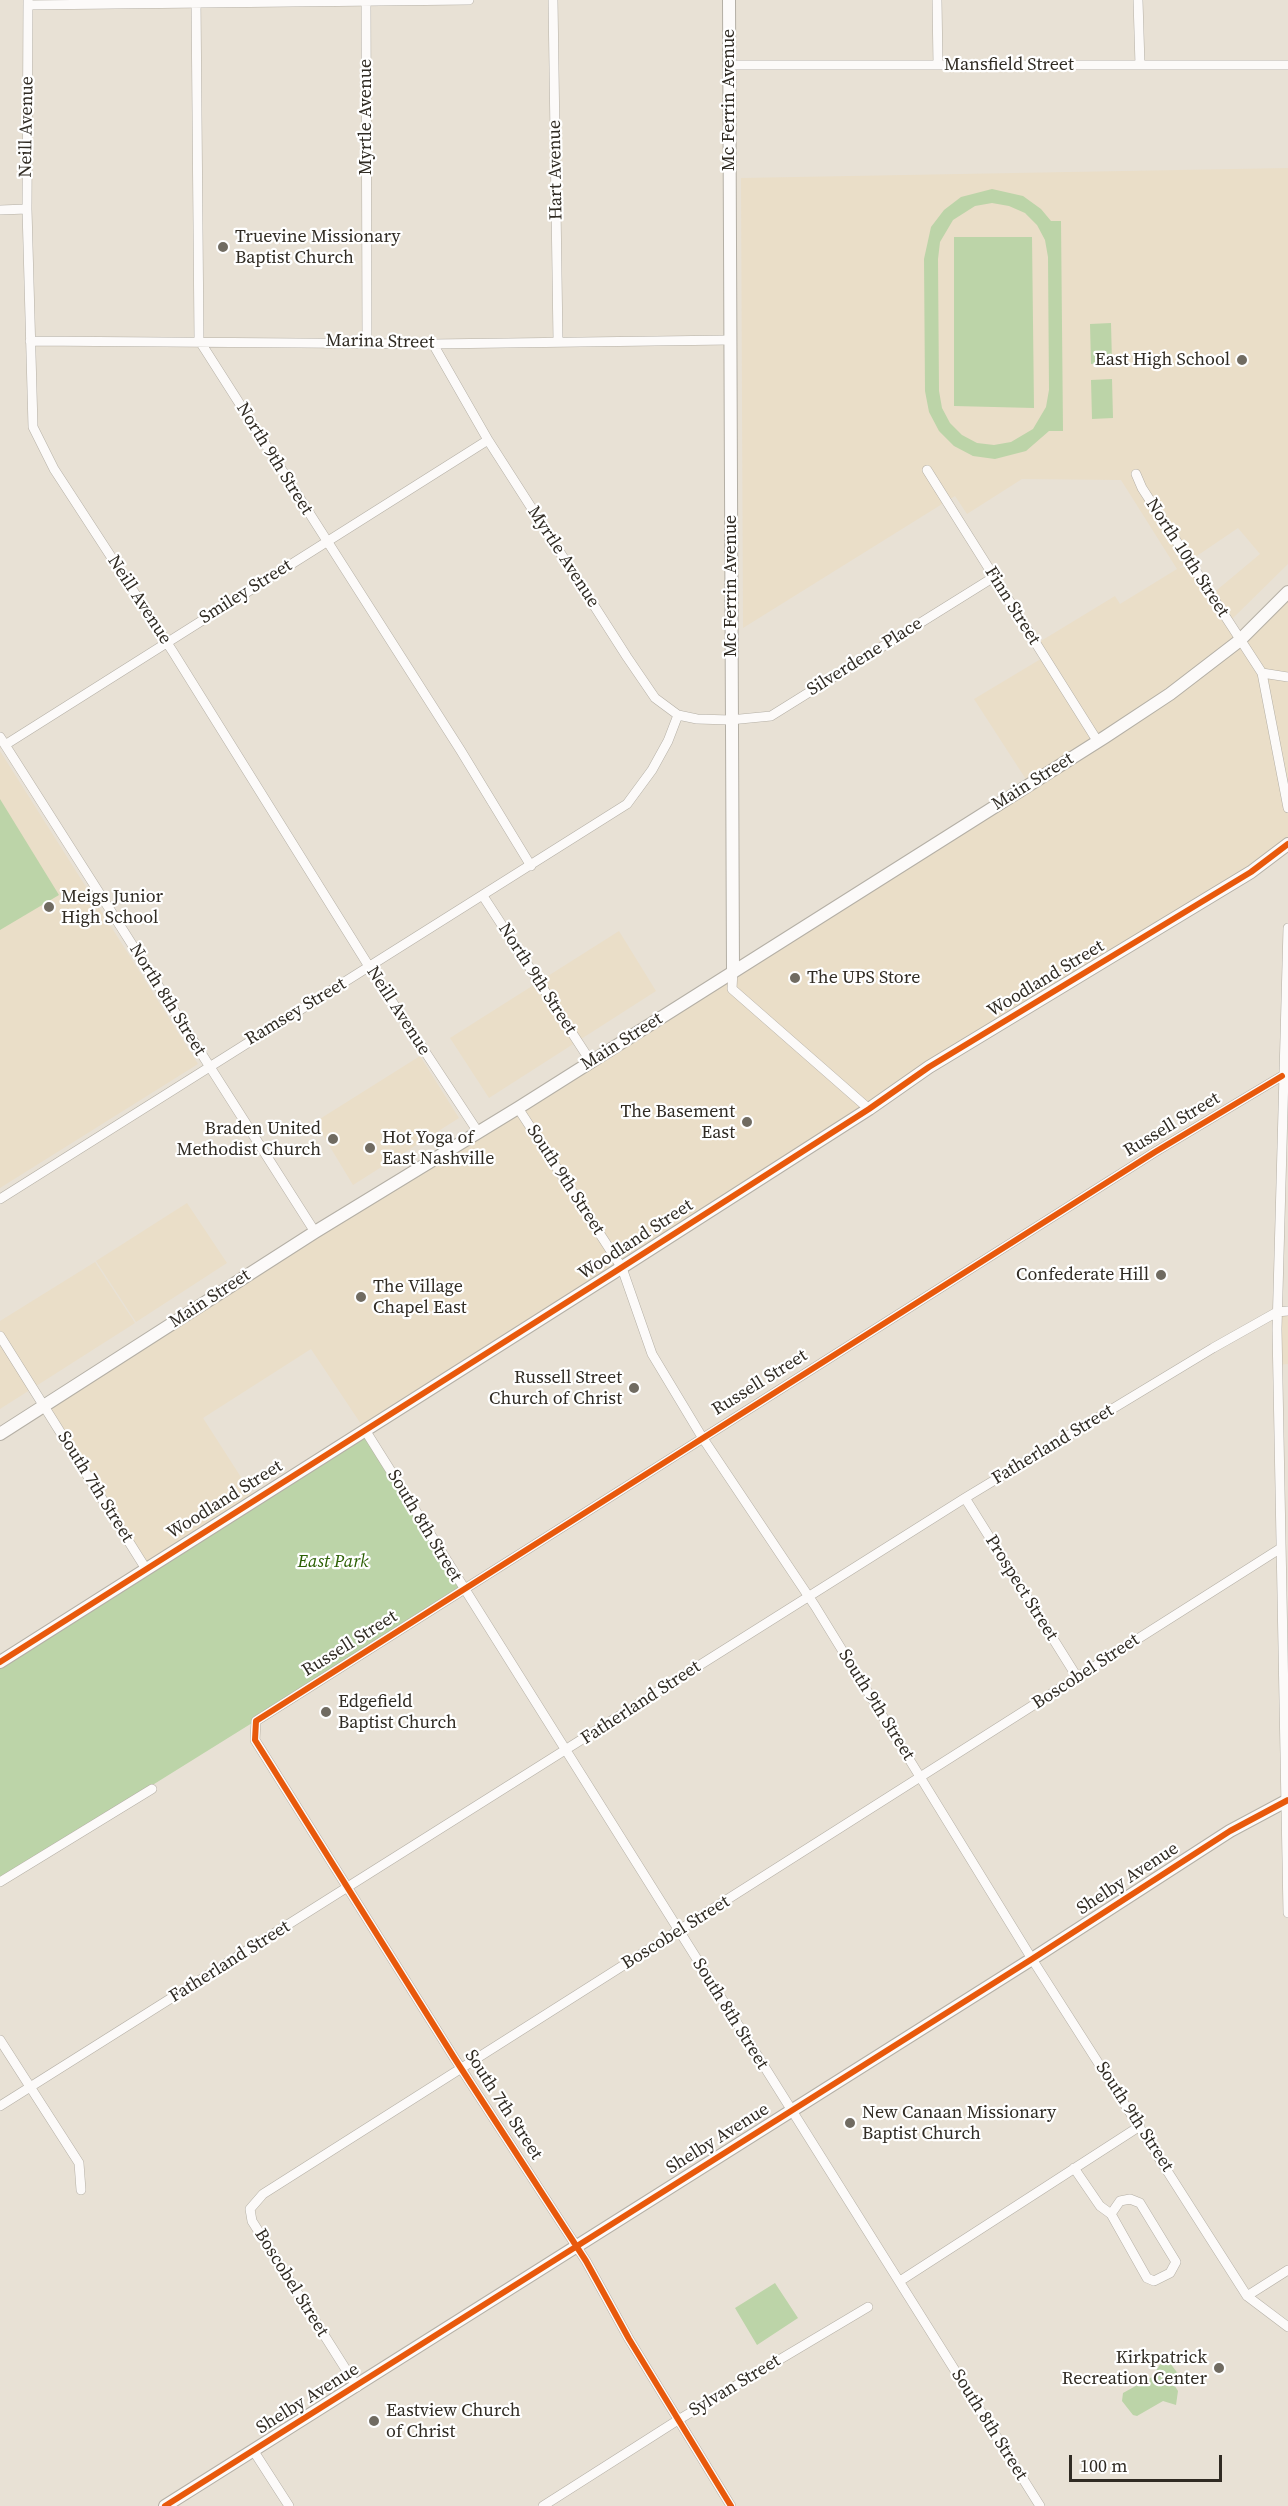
<!DOCTYPE html>
<style>
body{margin:0}
#map{position:relative;width:1288px;height:2506px;overflow:hidden;background:#e8e1d5;font-family:"Source Serif 4",serif}
canvas{display:block}
.scale{position:absolute;left:1069px;top:2455px;width:153px;height:27px;box-sizing:border-box;border:3px solid #302b23;border-top:0;padding-left:8px;font-size:18px;line-height:21px;white-space:nowrap;color:#302b23;-webkit-text-stroke:4px #fff;paint-order:stroke}
</style>
<div id="map">
<canvas width="1288" height="2506"></canvas>
<div class="scale">100 m</div>
</div>
<script>
const context = document.querySelector('canvas').getContext('2d');
context.lineJoin = 'round';
function paint(path, color) { context.fillStyle = color; context.fill(path, 'evenodd'); }
const poly = rows => new Path2D(rows.map(r => 'M' + r).join(''));
function trace(path, color, width, dash) { context.strokeStyle = color; context.lineWidth = width; context.lineCap = dash ? 'butt' : 'round'; context.setLineDash(dash || []); context.stroke(path); }
function write(font, color, halo, rows, align = 'center') {
  context.font = font + ' "Source Serif 4",serif'; context.lineWidth = 4.5; context.setLineDash([]); context.textBaseline = 'middle'; context.strokeStyle = halo; context.fillStyle = color; for (const [text, x, y, turn = 0] of rows) {
    context.save(); context.translate(x, y); context.rotate((+turn || 0) * Math.PI / 180); context.textAlign = isNaN(turn) ? turn : align; if (halo) context.strokeText(text, 0, 0); context.fillText(text, 0, 0); context.restore();
  }
}
paint(poly([
 [1288,168,1288,564,1228,623,1238,641,1288,592,1288,844,929,1067,365,1430,311,1349,203,1418,255,1499,146,1569,43,1406,1029,784,974,699,1044,657,1036,644,1115,596,1120,604,1177,569,1121,480,1022,479,967,514,955,496,743,628,741,178],
 [1238,528,1260,554,1211,595,1191,565,1179,568],
 [0,751,198,1064,0,1188],
 [619,931,656,991,489,1098,450,1038],
 [420,1056,459,1118,353,1185,315,1122],
 [187,1203,227,1263,136,1322,96,1261],
 [95,1262,135,1323,0,1409,0,1321],
 [1288,1311,1288,1364,1277,1365,1277,1312]
]), '#eadec8');
paint(poly([
 [992,189,1023,196,1041,209,1051,221,1061,221,1063,431,1049,431,1026,451,995,459,973,456,954,446,939,431,929,412,925,391,924,259,931,227,944,210,961,197],
 [992,203,1009,206,1025,213,1037,225,1045,240,1048,257,1049,390,1046,407,1033,429,1011,442,994,445,977,443,962,435,950,423,942,408,939,391,938,259,940,242,953,220,975,206],
 [954,237,1032,237,1034,408,954,406],
 [1111,323,1112,363,1091,364,1090,324],
 [1112,379,1113,418,1092,419,1091,380],
 [0,799,59,895,0,930],
 [365,1430,464,1591,0,1880,0,1660],
 [775,2283,798,2318,757,2345,735,2308],
 [1163,2360,1170,2363,1179,2375,1171,2380,1178,2391,1176,2405,1163,2401,1137,2416,1133,2415,1122,2401,1123,2393,1152,2377]
]), '#bcd4a8');
const street = poly([
 [28,0,27,209,33,427,54,469,173,652,370,968,478,1132],
 [196,0,199,340,461,751,531,866],
 [366,0,367,342],
 [553,0,558,341],
 [937,0,938,65],
 [1138,0,1140,65],
 [28,5,469,0],
 [729,65,1288,65],
 [0,210,27,209],
 [30,341,433,344,730,340],
 [433,344,488,440,627,657,655,698,678,715,697,719,730,720,771,716,994,577],
 [927,470,1098,742],
 [1136,474,1142,488,1262,673,1288,808],
 [1262,673,1288,677],
 [0,737,315,1232],
 [5,745,488,440],
 [483,896,591,1062],
 [1288,928,1277,1329,1288,1913],
 [733,970,732,989,869,1109],
 [518,1108,622,1268,652,1354,702,1437,815,1606,1032,1959,1247,2296,1288,2327],
 [0,1199,627,804,652,770,668,741,678,715],
 [0,1336,146,1569],
 [365,1430,1040,2506],
 [965,1498,1077,1677],
 [0,1882,152,1789],
 [0,2040,79,2163,81,2190],
 [0,2106,965,1498,1213,1348,1277,1312,1288,1311],
 [1074,2168,1100,2206,1111,2214,1147,2278,1154,2281,1170,2273,1176,2262,1140,2203,1130,2199,1120,2201,1111,2214],
 [900,2281,1140,2126],
 [1247,2296,1288,2270],
 [357,2387,252,2221,250,2209,263,2194,1281,1548],
 [253,2450,289,2506],
 [543,2506,678,2420,868,2307],
 [731,2506,629,2339,586,2261,455,2059,255,1740,256,1721,1155,1152,1282,1076]
]);
const secondary = poly([
 [729,0,733,970],
 [0,1434,315,1232,518,1108,1105,737,1170,694,1239,641,1288,592],
 [0,1662,613,1273,869,1109,929,1067,1251,872,1288,844],
 [165,2506,1032,1959,1230,1831,1288,1800]
]);
trace(street, '#b4afa5', 10);
trace(secondary, '#b4afa5', 14);
trace(street, '#fcfaf9', 9);
trace(secondary, '#fcfaf9', 12);
trace(poly([
 [0,1662,613,1273,869,1109,929,1067,1251,872,1288,844],
 [165,2506,1032,1959,1230,1831,1288,1800],
 [731,2506,629,2339,586,2261,455,2059,255,1740,256,1721,1155,1152,1282,1076]
]), '#e8590c', 6);
for (const [x, y, r, color] of [
 [223,247,6,"#706b61"],
 [1242,360,6,"#706b61"],
 [49,907,6,"#706b61"],
 [795,978,6,"#706b61"],
 [747,1122,6,"#706b61"],
 [333,1139,6,"#706b61"],
 [370,1148,6,"#706b61"],
 [1161,1275,6,"#706b61"],
 [361,1297,6,"#706b61"],
 [634,1388,6,"#706b61"],
 [326,1712,6,"#706b61"],
 [850,2123,6,"#706b61"],
 [1219,2368,6,"#706b61"],
 [374,2421,6,"#706b61"]
]) { const dot = new Path2D(); dot.arc(x, y, r, 0, 2 * Math.PI); context.fillStyle = color; context.fill(dot); trace(dot, '#fff', 2); }
write('18px', '#302b23', '#fff', [
 ["Mansfield Street",1009,65],
 ["Mc Ferrin Avenue",729,100,-90],
 ["Myrtle Avenue",366,117,-90],
 ["Neill Avenue",27,127,-89],
 ["Hart Avenue",556,170,-91],
 ["Marina Street",380,342,1],
 ["North 9th Street",274,459,58],
 ["Myrtle Avenue",563,557,57],
 ["North 10th Street",1187,558,57],
 ["Mc Ferrin Avenue",731,586,-90],
 ["Smiley Street",246,592,-32],
 ["Neill Avenue",139,600,57],
 ["Finn Street",1012,606,58],
 ["Silverdene Place",865,657,-32],
 ["Main Street",1033,782,-32],
 ["North 9th Street",537,979,57],
 ["Woodland Street",1046,979,-31],
 ["North 8th Street",167,1000,58],
 ["Neill Avenue",398,1011,57],
 ["Ramsey Street",296,1012,-31],
 ["Main Street",622,1042,-32],
 ["Russell Street",1172,1125,-31],
 ["South 9th Street",565,1180,57],
 ["Woodland Street",636,1240,-33],
 ["Main Street",210,1299,-33],
 ["Russell Street",760,1383,-32],
 ["Fatherland Street",1053,1445,-31],
 ["South 7th Street",95,1487,58],
 ["Woodland Street",225,1500,-32],
 ["South 8th Street",424,1526,59],
 ["Prospect Street",1021,1588,58],
 ["Russell Street",350,1644,-32],
 ["Boscobel Street",1086,1672,-33],
 ["Fatherland Street",641,1703,-33],
 ["South 9th Street",876,1705,58],
 ["Shelby Avenue",1128,1879,-33],
 ["Boscobel Street",676,1933,-32],
 ["Fatherland Street",230,1962,-32],
 ["South 8th Street",730,2014,58],
 ["South 7th Street",503,2105,57],
 ["South 9th Street",1134,2117,57],
 ["Shelby Avenue",718,2139,-32],
 ["Boscobel Street",291,2283,58],
 ["Sylvan Street",735,2386,-31],
 ["Shelby Avenue",308,2399,-32],
 ["South 8th Street",989,2425,58]
]);
write('18px', '#302b23', '#fff', [
 ["Truevine Missionary",235,237],
 ["Baptist Church",235,258],
 ["East High School",1230,360,"right"],
 ["Meigs Junior",61,897],
 ["High School",61,918],
 ["The UPS Store",807,978],
 ["The Basement",735,1112,"right"],
 ["East",735,1133,"right"],
 ["Braden United",321,1129,"right"],
 ["Methodist Church",321,1150,"right"],
 ["Hot Yoga of",382,1138],
 ["East Nashville",382,1159],
 ["Confederate Hill",1149,1275,"right"],
 ["The Village",373,1287],
 ["Chapel East",373,1308],
 ["Russell Street",622,1378,"right"],
 ["Church of Christ",622,1399,"right"],
 ["Edgefield",338,1702],
 ["Baptist Church",338,1723],
 ["New Canaan Missionary",862,2113],
 ["Baptist Church",862,2134],
 ["Kirkpatrick",1207,2358,"right"],
 ["Recreation Center",1207,2379,"right"],
 ["Eastview Church",386,2411],
 ["of Christ",386,2432]
], 'left');
write('italic 18px', '#2b5f03', '#fff', [
 ["East Park",333,1562]
]);
</script>
